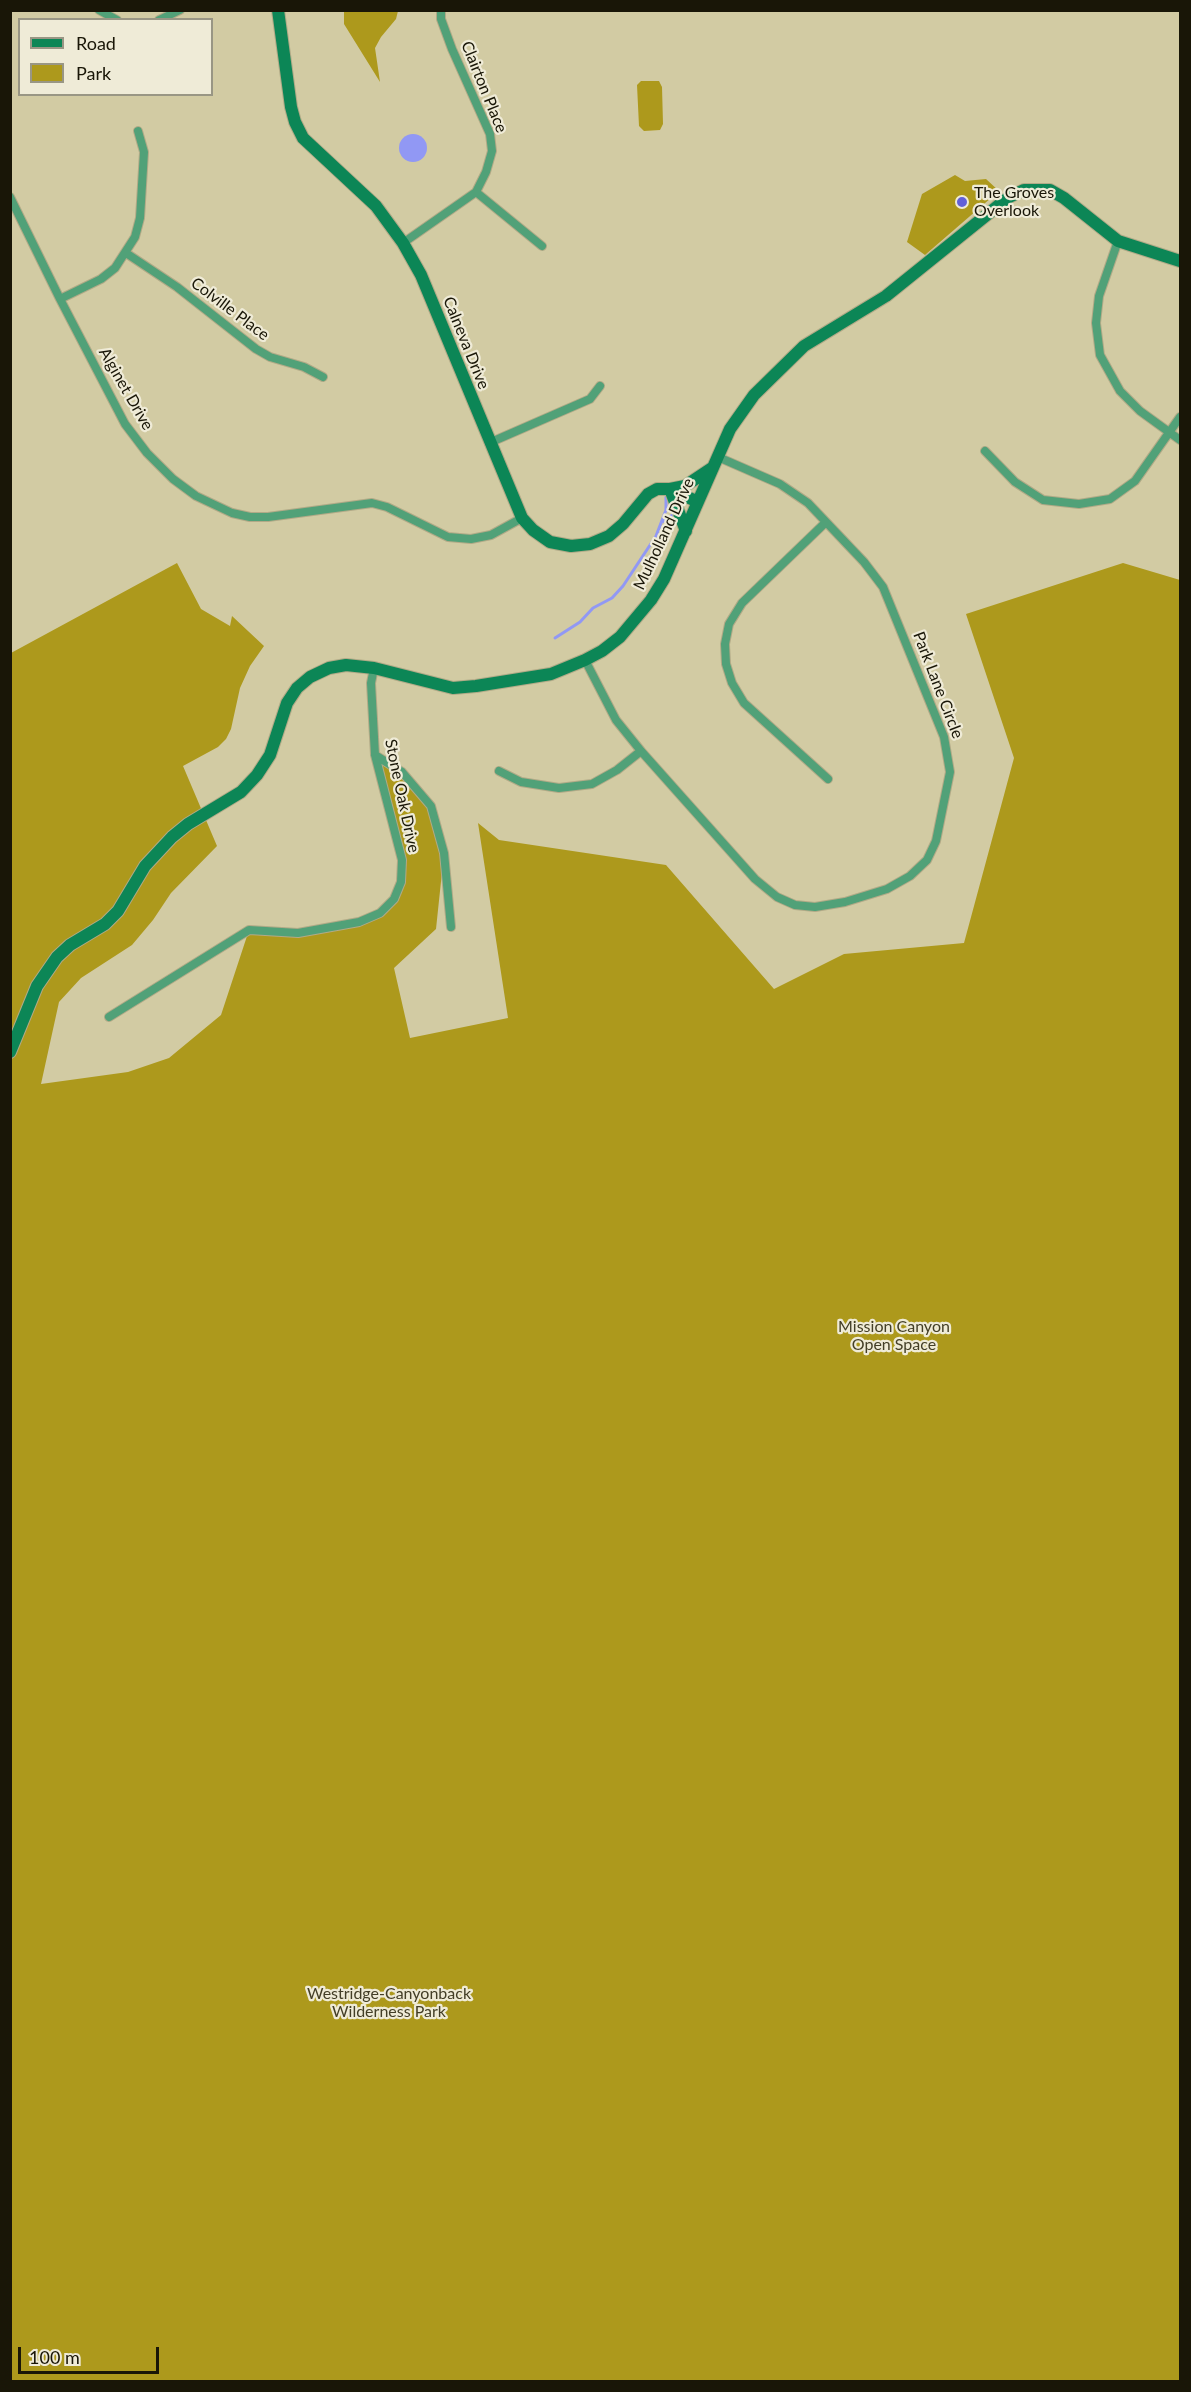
<!DOCTYPE html>
<style>
body{margin:0}
#map{position:relative;width:1191px;height:2392px;overflow:hidden;background:#d2cba3;font-family:Lato,sans-serif}
canvas{display:block}
.frame{position:absolute;inset:0;border:12px solid #191607;pointer-events:none}
.legend{position:absolute;left:18px;top:18px;width:195px;height:78px;box-sizing:border-box;background:#efebd7;border:2px solid #999684;margin:0;padding:8px 10px;list-style:none;font-size:18px;color:#191607}
.legend li{display:flex;align-items:center;gap:12px;height:30px}
.legend b{width:30px;border:2px solid #999684}
.scale{position:absolute;left:18px;top:2347px;width:141px;height:27px;box-sizing:border-box;border:3px solid #191607;border-top:0;padding-left:8px;font-size:18px;line-height:21px;white-space:nowrap;color:#191607;-webkit-text-stroke:4px #efebd7;paint-order:stroke}
</style>
<div id="map">
<canvas width="1191" height="2392"></canvas>
<div class="frame"></div>
<ul class="legend">
<li><b style="height:8px;background:#0c8656"></b>Road</li>
<li><b style="height:16px;background:#ad991c"></b>Park</li>
</ul>
<div class="scale">100 m</div>
</div>
<script>
const context = document.querySelector('canvas').getContext('2d');
context.lineJoin = 'round';
function paint(path, color) { context.fillStyle = color; context.fill(path, 'evenodd'); }
const poly = rows => new Path2D(rows.map(r => 'M' + r).join(''));
function trace(path, color, width, dash) { context.strokeStyle = color; context.lineWidth = width; context.lineCap = dash ? 'butt' : 'round'; context.setLineDash(dash || []); context.stroke(path); }
function write(font, color, halo, rows, align = 'center') {
  context.font = font + ' Lato,sans-serif'; context.lineWidth = 4.5; context.setLineDash([]); context.textBaseline = 'middle'; context.strokeStyle = halo; context.fillStyle = color; for (const [text, x, y, turn = 0] of rows) {
    context.save(); context.translate(x, y); context.rotate((+turn || 0) * Math.PI / 180); context.textAlign = isNaN(turn) ? turn : align; if (halo) context.strokeText(text, 0, 0); context.fillText(text, 0, 0); context.restore();
  }
}
paint(poly([
 [344,11,398,11,396,19,381,37,375,48,380,82,344,24],
 [641,81,659,81,662,87,663,124,660,130,644,131,639,126,637,85],
 [955,175,965,181,986,179,999,191,925,255,907,242,922,194],
 [177,563,201,609,230,626,232,616,264,646,250,666,240,688,231,729,226,739,218,747,183,766,217,846,171,893,153,920,132,945,81,978,59,1002,41,1084,128,1072,169,1058,221,1015,249,930,298,933,359,922,394,899,402,860,375,755,393,765,431,806,444,853,436,929,394,968,410,1038,508,1018,478,823,499,840,666,865,774,989,844,954,964,943,1014,758,966,614,1123,563,1180,580,1180,2381,11,2382,11,653]
]), '#ad991c');
paint(poly([
 '399 148a14 14 0 1 1 28 0a14 14 0 1 1-28 0Z'
]), '#9198f4');
trace(poly([
 [662,522,674,514],
 [555,638,580,622,593,608,612,598,623,586,656,536,666,510,666,497]
]), '#9198f4', 3);
const minor = poly([
 [99,10,117,20],
 [159,20,180,10],
 [476,192,542,246],
 [10,197,60,299,125,424,147,453,173,479,196,496,232,513,250,517,268,517,372,503,387,507,448,537,471,539,491,535,522,518],
 [1118,241,1099,296,1096,323,1100,355,1120,391,1140,411,1180,440],
 [403,243,476,192,486,172,492,151,490,134,452,49,441,19,441,10],
 [126,253,177,287,256,349,270,357,304,367,323,377],
 [60,299,101,279,115,268,135,237,140,218,144,152,138,131],
 [489,443,590,399,600,386],
 [985,451,1015,482,1043,500,1079,504,1110,499,1135,481,1180,417],
 [826,522,742,603,729,624,725,644,726,664,732,683,744,703,828,779],
 [585,660,616,720,641,751,755,879,777,897,795,905,815,907,845,902,887,889,910,876,927,860,936,841,950,772,944,737,883,587,864,562,808,503,780,484,718,457],
 [375,755,402,772,431,806,444,853,451,927],
 [499,771,521,782,559,788,592,784,617,770,641,751],
 [109,1017,249,930,298,933,359,922,380,913,394,899,401,882,402,860,375,755,371,683,374,668]
]);
const secondary = poly([
 [278,10,291,107,295,122,303,138,376,206,403,243,421,275,522,518,533,530,550,542,571,546,590,544,609,536,623,524,648,494,657,489,670,489,698,502],
 [686,531,670,489,685,486,712,468],
 [10,1052,37,986,57,957,70,945,105,924,118,911,145,866,172,837,188,824,241,792,257,775,270,755,287,703,297,688,310,677,329,668,346,665,374,668,453,688,476,686,551,674,585,660,602,651,620,637,651,600,664,579,730,429,754,395,804,346,886,296,1009,197,1024,190,1050,190,1064,198,1118,241,1180,261]
]);
trace(minor, '#b1aa87', 10);
trace(secondary, '#b1aa87', 14);
trace(minor, '#51a178', 8);
trace(secondary, '#0c8656', 12);
for (const [x, y, r, color] of [
 [962,202,6,"#6160d8"]
]) { const dot = new Path2D(); dot.arc(x, y, r, 0, 2 * Math.PI); context.fillStyle = color; context.fill(dot); trace(dot, '#efebd7', 2); }
write('16px', '#191607', '#efebd7', [
 ["Clairton Place",484,87,68],
 ["Colville Place",230,309,37],
 ["Calneva Drive",466,343,68],
 ["Alginet Drive",126,389,60],
 ["Mulholland Drive",664,534,-65],
 ["Park Lane Circle",938,685,69],
 ["Stone Oak Drive",402,796,78]
]);
write('16px', '#191607', '#efebd7', [
 ["The Groves",974,193],
 ["Overlook",974,211]
], 'left');
write('16px', '#433e26', '#efebd7', [
 ["Mission Canyon",894,1327],
 ["Open Space",894,1345],
 ["Westridge-Canyonback",389,1994],
 ["Wilderness Park",389,2012]
]);
</script>
